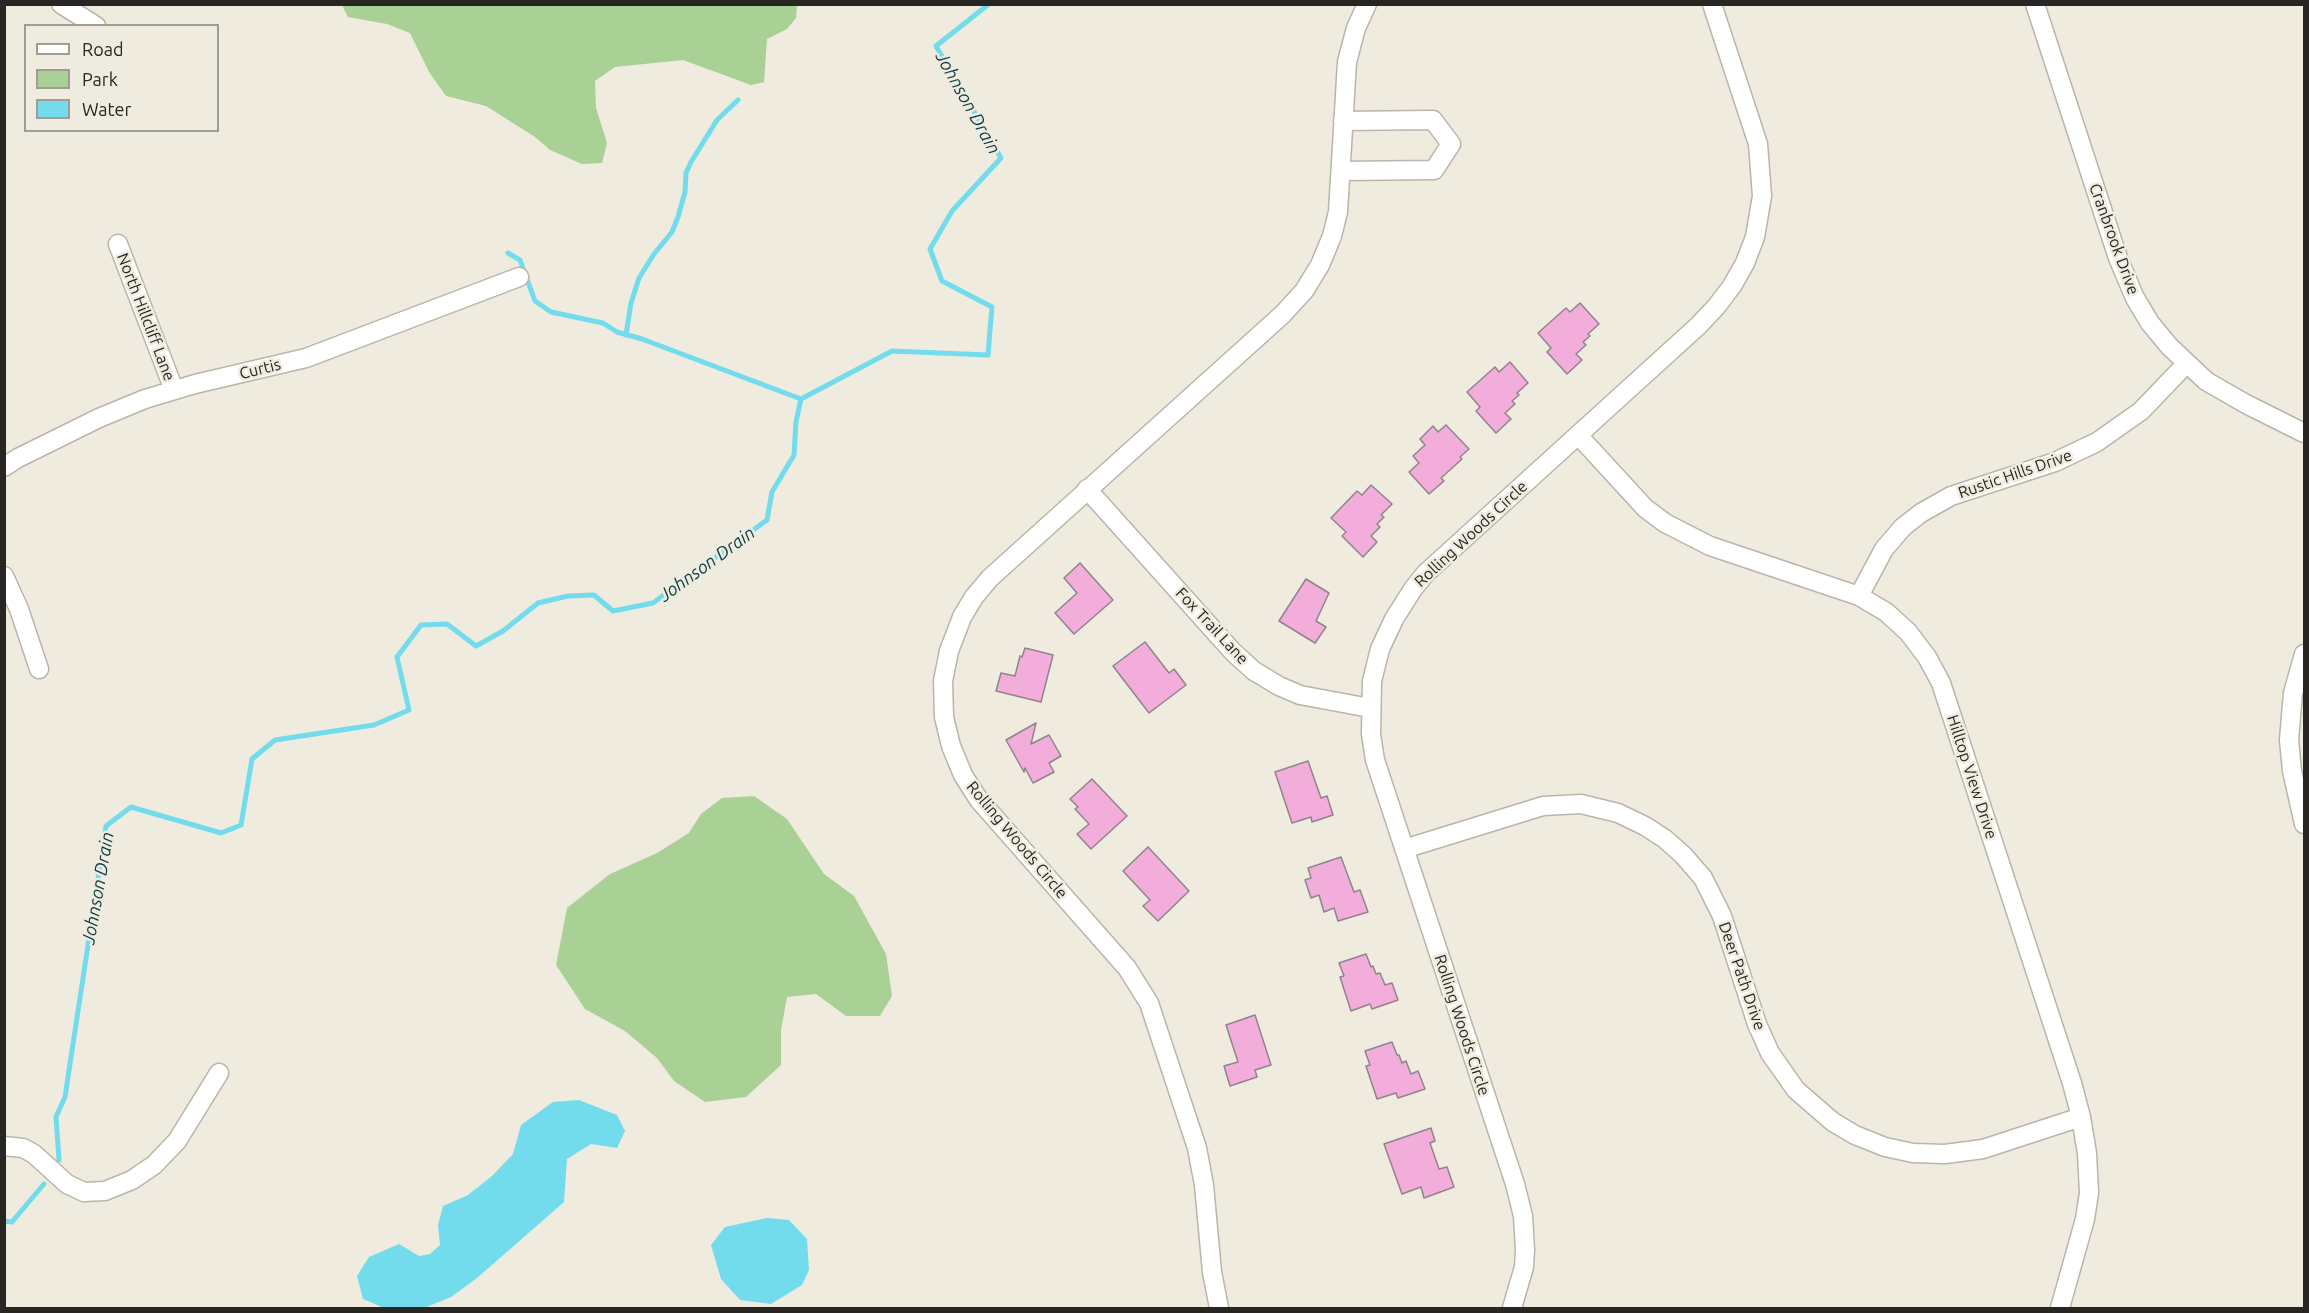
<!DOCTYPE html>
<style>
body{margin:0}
#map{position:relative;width:2309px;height:1313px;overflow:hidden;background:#efebdf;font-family:Ubuntu,sans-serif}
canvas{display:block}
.frame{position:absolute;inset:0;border:6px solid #272622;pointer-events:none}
.legend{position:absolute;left:24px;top:24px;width:195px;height:108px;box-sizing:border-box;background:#efebdf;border:2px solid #9f9c93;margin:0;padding:8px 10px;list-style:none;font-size:18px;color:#272622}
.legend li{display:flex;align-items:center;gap:12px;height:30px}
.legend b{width:30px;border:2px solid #9f9c93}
</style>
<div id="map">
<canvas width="2309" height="1313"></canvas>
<div class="frame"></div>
<ul class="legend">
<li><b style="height:8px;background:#fff"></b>Road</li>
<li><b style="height:16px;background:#a9d095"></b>Park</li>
<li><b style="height:16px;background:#72dcec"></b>Water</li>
</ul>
</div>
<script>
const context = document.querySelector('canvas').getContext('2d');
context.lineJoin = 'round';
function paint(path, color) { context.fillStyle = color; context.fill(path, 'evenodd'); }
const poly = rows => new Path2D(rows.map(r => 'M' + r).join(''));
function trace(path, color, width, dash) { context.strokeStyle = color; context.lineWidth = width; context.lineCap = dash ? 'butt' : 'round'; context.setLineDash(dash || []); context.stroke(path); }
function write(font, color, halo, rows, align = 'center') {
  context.font = font + ' Ubuntu,sans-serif'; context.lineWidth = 5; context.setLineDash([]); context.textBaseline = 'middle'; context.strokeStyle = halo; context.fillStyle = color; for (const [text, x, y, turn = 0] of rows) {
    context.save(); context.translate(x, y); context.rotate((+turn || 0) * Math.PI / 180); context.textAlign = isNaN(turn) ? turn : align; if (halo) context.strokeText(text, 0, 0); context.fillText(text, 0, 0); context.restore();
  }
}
paint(poly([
 [342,5,797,5,796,18,787,29,767,39,764,82,751,85,683,60,615,67,595,81,596,108,607,143,602,163,582,164,550,150,535,137,486,106,446,96,429,72,410,33,387,24,348,17],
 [754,796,787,819,824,874,854,896,886,954,892,996,880,1016,846,1016,816,994,787,997,781,1030,781,1065,746,1097,705,1102,674,1081,657,1058,625,1031,585,1009,556,965,567,908,610,874,657,853,689,833,701,814,722,798]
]), '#a9d095');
paint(poly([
 [579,1100,617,1115,625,1131,617,1148,591,1144,567,1159,564,1202,477,1278,451,1297,424,1308,384,1308,363,1299,357,1276,369,1257,399,1244,419,1256,430,1254,440,1245,438,1225,443,1206,468,1195,492,1176,513,1154,521,1125,553,1102],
 [767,1218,789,1220,807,1239,809,1270,802,1285,771,1304,740,1300,721,1279,711,1245,725,1227]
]), '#72dcec');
trace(poly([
 [508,253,520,260,535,301,551,312,603,323,617,332,642,339,801,399],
 [626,335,631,303,639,278,654,254,672,232,678,217,685,192,686,173,691,162,717,120,738,100],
 [801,399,892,351,988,355,992,307,942,281,930,249,952,211,1001,158,936,46,989,4],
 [59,1160,56,1117,65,1097,106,826,131,807,221,833,241,825,252,759,275,740,374,725,409,710,397,657,421,625,447,624,476,646,503,631,538,603,568,596,594,595,613,611,653,603,767,520,772,492,794,455,796,422,801,399],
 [4,1221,12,1222,44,1184]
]), '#72dcec', 5);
const building = poly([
 [1580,303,1599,324,1588,334,1590,336,1583,342,1586,345,1576,354,1582,360,1567,374,1547,352,1551,348,1538,333,1566,308,1570,312,1580,303],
 [1510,362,1528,383,1517,393,1519,395,1512,401,1515,404,1505,413,1511,419,1496,433,1476,411,1480,407,1467,392,1495,367,1499,372,1510,362],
 [1446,425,1469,449,1460,457,1462,459,1441,478,1444,481,1429,494,1409,472,1419,463,1413,456,1425,445,1420,439,1433,426,1438,432,1446,425],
 [1371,485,1392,504,1381,515,1384,517,1377,524,1380,527,1371,536,1377,542,1363,557,1342,536,1346,532,1331,518,1357,491,1362,495,1371,485],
 [1080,563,1113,600,1074,634,1055,613,1077,593,1064,578,1080,563],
 [1306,579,1329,593,1316,621,1326,627,1315,643,1279,621,1306,579],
 [1145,642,1169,673,1174,669,1186,685,1149,713,1113,666,1145,642],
 [1025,648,1053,655,1041,702,996,691,1001,673,1015,676,1020,656,1022,657,1025,648],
 [1036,723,1031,744,1049,735,1061,756,1049,763,1054,772,1033,783,1025,768,1024,772,1006,740,1036,723],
 [1308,761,1321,798,1327,796,1333,815,1312,822,1311,817,1292,823,1275,772,1308,761],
 [1092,779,1127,816,1091,849,1077,834,1089,824,1075,809,1078,807,1070,799,1092,779],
 [1148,847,1189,891,1158,921,1143,906,1150,900,1123,871,1148,847],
 [1341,857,1354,892,1360,890,1368,912,1338,921,1334,908,1324,912,1319,895,1311,898,1305,880,1311,878,1308,868,1341,857],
 [1366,954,1371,967,1373,966,1376,974,1380,973,1385,985,1392,983,1398,1000,1372,1009,1370,1004,1351,1011,1340,977,1344,976,1339,963,1366,954],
 [1255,1015,1271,1065,1255,1070,1257,1077,1230,1086,1224,1066,1238,1062,1226,1025,1255,1015],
 [1392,1042,1397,1055,1399,1055,1402,1063,1406,1061,1411,1074,1418,1071,1425,1089,1398,1098,1396,1093,1377,1099,1366,1066,1370,1065,1365,1051,1392,1042],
 [1431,1128,1435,1141,1430,1143,1439,1169,1447,1167,1454,1187,1424,1198,1421,1187,1402,1194,1384,1144,1431,1128]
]);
paint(building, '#f3addb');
trace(building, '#8f848b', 1.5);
const minor = poly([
 [61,4,96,26],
 [2035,4,2118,258,2135,298,2150,323,2169,346,2206,381,2246,404,2304,433],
 [1341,171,1434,170,1451,144,1433,120,1343,121],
 [118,244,174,390],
 [1578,435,1645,508,1665,523,1710,546,1859,596,1886,612,1908,632,1927,657,1941,683,2072,1083,2081,1117,2087,1153,2089,1193,2085,1219,2060,1308],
 [4,467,18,458,99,418,145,399,195,384,306,358,519,277],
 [1087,489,1233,652,1254,671,1279,686,1300,695,1370,708],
 [4,576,19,609,39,669],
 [1859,596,1884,549,1903,527,1921,513,1951,496,2055,462,2097,442,2141,411,2186,364],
 [2304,654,2293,693,2289,740,2292,771,2304,824],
 [1404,849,1543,806,1581,804,1618,813,1645,826,1665,839,1683,855,1703,878,1722,916,1757,1024,1770,1053,1796,1090,1833,1122,1855,1135,1885,1147,1913,1153,1945,1154,1983,1149,2081,1117],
 [4,1146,23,1148,34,1154,67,1184,84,1192,105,1191,132,1180,154,1165,177,1141,219,1073],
 [1219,1308,1212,1272,1204,1185,1197,1148,1149,1003,1127,968,979,800,963,775,951,746,944,717,943,681,949,651,962,617,974,597,990,578,1283,314,1304,291,1320,265,1332,236,1338,212,1347,62,1356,28,1367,4],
 [1512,1308,1524,1267,1525,1250,1523,1216,1515,1184,1375,760,1371,734,1372,681,1380,649,1394,619,1413,589,1426,573,1698,326,1716,307,1732,286,1745,263,1755,237,1762,196,1758,144,1712,4]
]);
trace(minor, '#b9b5aa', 21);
trace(minor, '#fff', 18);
write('16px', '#272622', '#efebdf', [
 ["Cranbrook Drive",2114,239,70],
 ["North Hillcliff Lane",146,317,69],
 ["Curtis",260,369,-14],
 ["Rustic Hills Drive",2015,474,-19],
 ["Rolling Woods Circle",1471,534,-43],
 ["Fox Trail Lane",1212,626,47],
 ["Hilltop View Drive",1972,777,72],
 ["Rolling Woods Circle",1017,840,50],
 ["Deer Path Drive",1742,976,71],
 ["Rolling Woods Circle",1462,1025,72]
]);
write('italic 18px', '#093c43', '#efebdf', [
 ["Johnson Drain",968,103,61],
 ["Johnson Drain",707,564,-36],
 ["Johnson Drain",98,888,-80]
]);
</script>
